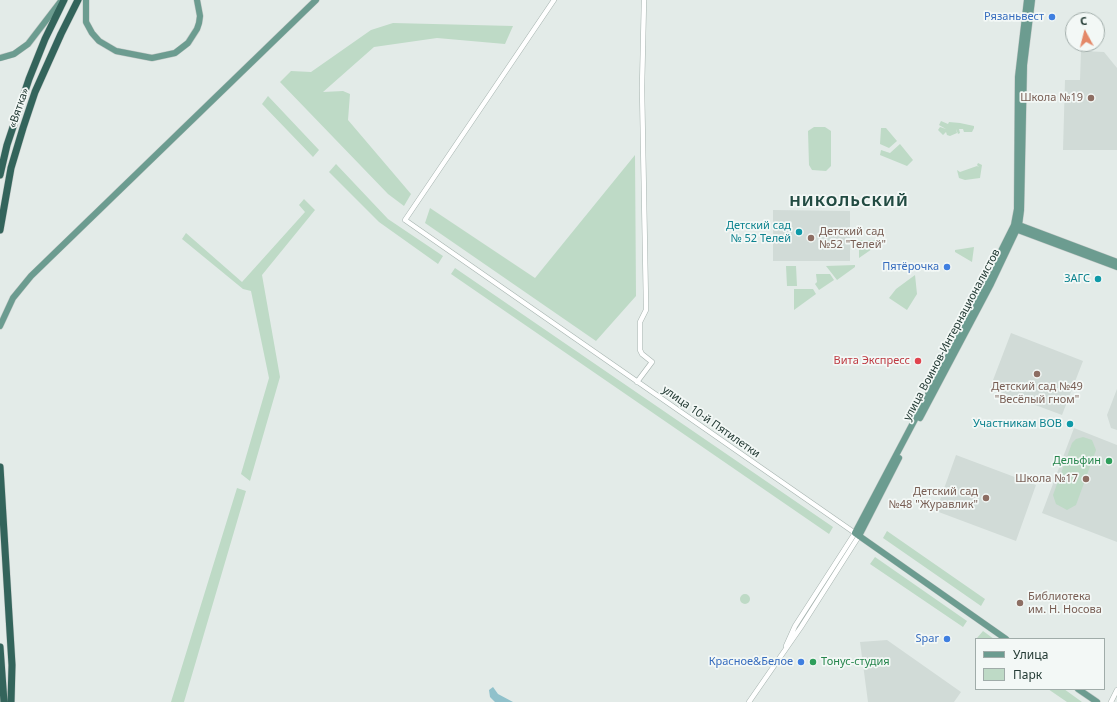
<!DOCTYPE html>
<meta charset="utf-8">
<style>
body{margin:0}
#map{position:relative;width:1117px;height:702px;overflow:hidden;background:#e3ebe8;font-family:"Noto Sans",sans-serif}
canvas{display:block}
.legend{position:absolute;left:975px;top:638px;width:130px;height:52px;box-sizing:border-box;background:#f3f8f6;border:1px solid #a0aca9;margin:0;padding:5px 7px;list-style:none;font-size:12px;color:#243b35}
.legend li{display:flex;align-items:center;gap:8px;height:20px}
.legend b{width:20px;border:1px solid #a0aca9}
.north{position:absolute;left:1065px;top:12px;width:40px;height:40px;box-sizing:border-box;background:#f3f8f6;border:1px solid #a0aca9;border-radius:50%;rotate:353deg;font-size:11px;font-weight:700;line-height:16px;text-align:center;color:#243b35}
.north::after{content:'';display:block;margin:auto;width:14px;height:18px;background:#e48868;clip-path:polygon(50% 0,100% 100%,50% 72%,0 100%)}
</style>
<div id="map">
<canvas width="1117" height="702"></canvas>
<ul class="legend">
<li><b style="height:5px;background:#6c9c90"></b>Улица</li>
<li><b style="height:11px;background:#bedac6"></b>Парк</li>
</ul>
<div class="north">С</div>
</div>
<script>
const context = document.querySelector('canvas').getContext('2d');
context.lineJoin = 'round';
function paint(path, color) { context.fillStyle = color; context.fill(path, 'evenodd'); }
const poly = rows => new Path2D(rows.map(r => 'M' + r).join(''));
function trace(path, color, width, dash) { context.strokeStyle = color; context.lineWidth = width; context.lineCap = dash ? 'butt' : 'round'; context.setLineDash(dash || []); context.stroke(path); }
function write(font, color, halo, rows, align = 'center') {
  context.font = font + ' "Noto Sans",sans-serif'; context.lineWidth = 3.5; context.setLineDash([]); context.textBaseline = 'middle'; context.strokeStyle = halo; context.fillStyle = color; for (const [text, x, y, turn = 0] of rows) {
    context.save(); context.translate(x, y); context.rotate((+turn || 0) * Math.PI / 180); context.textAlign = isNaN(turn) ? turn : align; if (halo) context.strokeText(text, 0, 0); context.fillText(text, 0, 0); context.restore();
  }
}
paint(poly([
 [1081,51,1104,52,1117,68,1117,150,1063,150,1065,80,1080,80],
 [773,210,850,211,850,261,773,261],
 [1011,333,1083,361,1062,415,990,388],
 [1117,389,1117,430,1111,428,1107,415],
 [1074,428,1117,445,1117,542,1042,513],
 [956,455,1036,485,1016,541,936,511],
 [887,640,961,692,954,702,868,702,860,642]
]), '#d1dbd7');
paint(poly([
 [393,23,513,26,505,44,437,38,374,47,323,92,343,91,350,94,348,120,411,194,404,206,388,194,280,82,291,71,311,72,371,30],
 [268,96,319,150,313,157,262,104],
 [941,121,948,124,949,122,960,123,974,126,974,128,972,132,964,132,963,129,959,129,960,133,958,134,956,129,957,133,950,136,947,135,946,132,943,135,938,130,940,127,946,129,939,125],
 [814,127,825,127,831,131,831,166,826,171,812,170,809,165,808,131],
 [881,128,886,128,897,141,889,148,880,144],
 [900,144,913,160,907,166,880,155,881,150,890,153],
 [635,155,636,296,596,341,425,223,430,208,535,278],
 [978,163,982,165,980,178,965,180,959,178,957,170,960,172,977,166,979,167,977,165],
 [336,164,388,219,443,256,438,264,379,222,329,172],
 [304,199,315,210,262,275,280,377,250,481,241,474,269,378,251,291,243,289,182,239,186,233,242,282,305,212,299,205],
 [859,240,885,240,859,258],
 [974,247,972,262,955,252,955,250],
 [855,265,855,267,837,280,826,266],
 [786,266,796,266,797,286,787,286],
 [455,268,833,527,829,534,451,274],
 [816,274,830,274,834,280,819,290,815,284,817,282],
 [915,275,917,294,907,310,889,298,896,289],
 [794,289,813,289,816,294,794,310],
 [1083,437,1092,440,1096,450,1076,505,1067,510,1056,504,1053,495,1072,443,1076,439],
 [237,488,246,491,184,702,171,702],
 [887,531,985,599,981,606,883,538],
 [875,557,967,621,963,627,870,564],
 '740 599a5 5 0 1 1 10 0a5 5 0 1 1-10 0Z',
 [983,631,994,639,977,638],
 [1048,689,1064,689,1082,702,1067,702]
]), '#bedac6');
paint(poly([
 [493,687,498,694,513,702,495,702,490,697,489,690]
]), '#90c1cb');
const minor = poly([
 [554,0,405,220,855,533,795,626,786,646],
 [637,382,652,362,642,354,640,350,640,322,646,310,646,304,642,88,644,0],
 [749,702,801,627,859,536],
 [1111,702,1117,690]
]);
const major = poly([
 [86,0,86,22,92,33,99,41,116,51,152,58,175,53,188,43,197,29,199,23,200,16,197,0],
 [0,58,14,54,28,44,61,1],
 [1015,225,1019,225,1117,262],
 [1015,226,1018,230,1117,267],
 [0,326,13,298,31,276,316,0],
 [920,418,991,284,1019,225,1021,210,1024,65,1032,0],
 [859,536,899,458],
 [1006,639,855,533,951,351,1014,225,1017,209,1018,77,1027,0],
 [1078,689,1097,702]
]);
const highway = poly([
 [0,175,7,145,29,79,45,39,64,0],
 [0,230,11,168,23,128,35,92,61,34,78,0],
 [0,467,12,665,11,702],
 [0,647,4,702]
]);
trace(minor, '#a6b3af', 5.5);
trace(major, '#c2c8c6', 7);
trace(highway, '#c2c8c6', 8);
trace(minor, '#fff', 4.5);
trace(major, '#6c9c90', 6);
trace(highway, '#33645b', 7);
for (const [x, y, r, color] of [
 [1052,17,4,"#3f7fe0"],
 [1091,98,4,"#8d6e63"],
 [799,232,4,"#0f9aa8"],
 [811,238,4,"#8d6e63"],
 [947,267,4,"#3f7fe0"],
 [1098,279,4,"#0f9aa8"],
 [918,361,4,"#e0444e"],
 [1037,374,4,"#8d6e63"],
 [1070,424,4,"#0f9aa8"],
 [1109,461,4,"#2e9e5b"],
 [1086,479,4,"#8d6e63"],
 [986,498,4,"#8d6e63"],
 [1020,603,4,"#8d6e63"],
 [947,639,4,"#3f7fe0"],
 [801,662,4,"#3f7fe0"],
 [813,662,4,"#2e9e5b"]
]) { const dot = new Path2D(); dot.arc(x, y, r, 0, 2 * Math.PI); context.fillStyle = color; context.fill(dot); trace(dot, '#f3f8f6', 1.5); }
write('11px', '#366cbe', '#f3f8f6', [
 ["Рязаньвест",1044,17],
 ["Пятёрочка",939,267],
 ["Spar",939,639],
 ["Красное&Белое",793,662]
], 'right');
write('11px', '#785e54', '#f3f8f6', [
 ["Школа №19",1083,98],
 ["Детский сад",819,232,"left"],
 ["№52 \"Телей\"",819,245,"left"],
 ["Детский сад №49",1037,387,"center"],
 ["\"Весёлый гном\"",1037,400,"center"],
 ["Школа №17",1078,479],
 ["Детский сад",978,492],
 ["№48 \"Журавлик\"",978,505],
 ["Библиотека",1028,597,"left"],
 ["им. Н. Носова",1028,610,"left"]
], 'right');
write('11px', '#243b35', '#f3f8f6', [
 ["«Вятка»",19,108,-71],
 ["улица Воинов-Интернационалистов",952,335,-62],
 ["улица 10-й Пятилетки",711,422,35]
]);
write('11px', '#0d838f', '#f3f8f6', [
 ["Детский сад",791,226],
 ["№ 52 Телей",791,239],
 ["ЗАГС",1090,279],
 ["Участникам ВОВ",1062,424]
], 'right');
write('11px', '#be3a42', '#f3f8f6', [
 ["Вита Экспресс",910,361]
], 'right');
write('11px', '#27864d', '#f3f8f6', [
 ["Дельфин",1101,461],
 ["Тонус-студия",821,662,"left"]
], 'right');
context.letterSpacing = '1px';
write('bold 15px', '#224b42', '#f3f8f6', [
 ["НИКОЛЬСКИЙ",849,202]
]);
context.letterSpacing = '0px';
</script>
